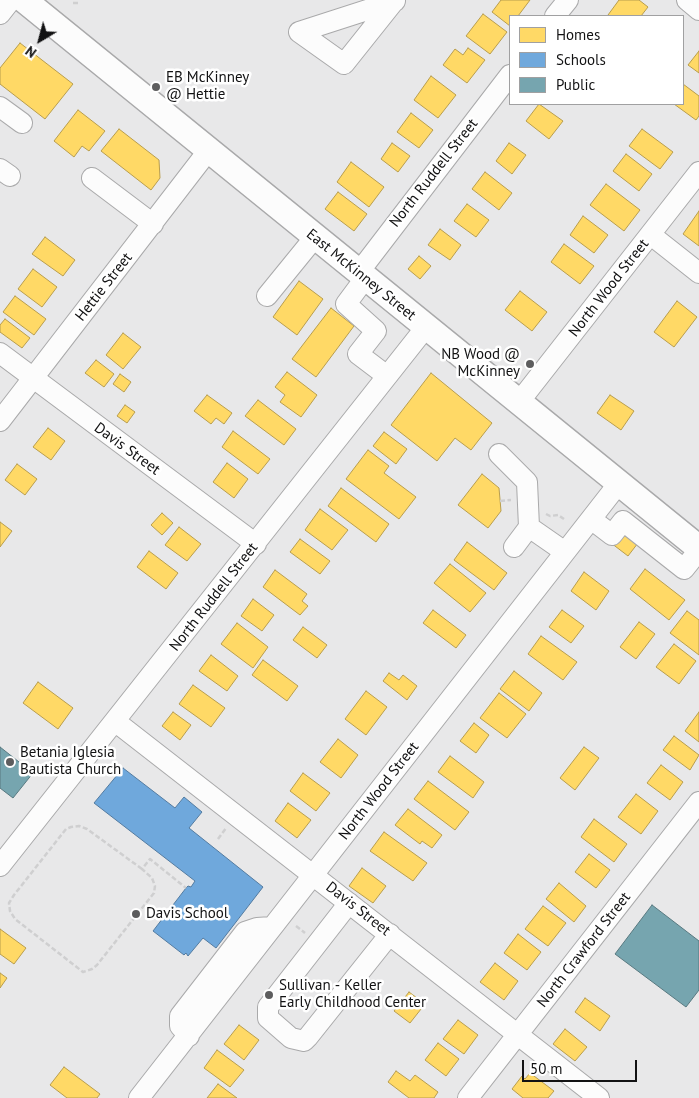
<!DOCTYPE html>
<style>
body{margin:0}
#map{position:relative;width:699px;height:1098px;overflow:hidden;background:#e8e8e9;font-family:"PT Sans",sans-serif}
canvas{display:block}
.legend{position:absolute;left:509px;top:15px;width:175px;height:90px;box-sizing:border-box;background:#fff;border:1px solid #a0a0a1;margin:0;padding:6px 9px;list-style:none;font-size:15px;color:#121213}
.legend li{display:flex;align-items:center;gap:10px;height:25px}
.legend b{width:25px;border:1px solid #a0a0a1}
.north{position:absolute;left:15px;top:15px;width:50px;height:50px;-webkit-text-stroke:4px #fff;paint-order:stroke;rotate:217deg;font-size:14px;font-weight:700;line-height:20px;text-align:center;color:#121213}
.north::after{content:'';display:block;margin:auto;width:18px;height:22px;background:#121213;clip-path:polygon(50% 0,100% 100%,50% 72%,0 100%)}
.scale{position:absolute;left:522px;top:1060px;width:115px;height:22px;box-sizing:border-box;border:2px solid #121213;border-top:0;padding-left:6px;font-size:15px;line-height:18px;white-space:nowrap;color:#121213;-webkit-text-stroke:4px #fff;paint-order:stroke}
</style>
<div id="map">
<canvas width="699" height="1098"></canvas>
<ul class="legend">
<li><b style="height:14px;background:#ffd966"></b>Homes</li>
<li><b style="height:14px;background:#6fa8dc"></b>Schools</li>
<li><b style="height:14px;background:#76a5af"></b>Public</li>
</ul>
<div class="north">N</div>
<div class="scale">50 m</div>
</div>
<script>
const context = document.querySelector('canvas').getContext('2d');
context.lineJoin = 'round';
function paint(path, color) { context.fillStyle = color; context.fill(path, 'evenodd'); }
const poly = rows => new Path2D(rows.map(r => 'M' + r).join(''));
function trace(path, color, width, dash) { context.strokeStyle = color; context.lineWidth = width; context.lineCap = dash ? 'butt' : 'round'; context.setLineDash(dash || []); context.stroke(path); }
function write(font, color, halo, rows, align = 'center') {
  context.font = font + ' "PT Sans",sans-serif'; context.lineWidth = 5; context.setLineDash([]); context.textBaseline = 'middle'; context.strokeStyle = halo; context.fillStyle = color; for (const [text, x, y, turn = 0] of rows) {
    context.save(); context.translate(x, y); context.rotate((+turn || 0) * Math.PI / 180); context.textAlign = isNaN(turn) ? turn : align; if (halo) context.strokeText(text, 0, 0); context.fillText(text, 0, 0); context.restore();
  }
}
const homes = poly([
 [501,0,530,0,518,16,510,16,510,26,492,12,501,0],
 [619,0,639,0,648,7,641,16,610,16,608,15,619,0],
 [483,14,507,32,490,54,466,36,483,14],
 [20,43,73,84,45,119,0,84,0,68,20,43],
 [468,48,485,60,467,83,443,65,455,49,463,55,468,48],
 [699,51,699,73,688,65,699,51],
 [431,76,456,95,438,118,414,100,431,76],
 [683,84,699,96,699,116,696,120,674,104,683,104,683,84],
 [539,104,563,121,549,139,526,121,539,104],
 [78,110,105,131,89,151,82,146,74,157,54,141,78,110],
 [411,113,433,130,419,148,397,132,411,113],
 [119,129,159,160,160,178,151,190,101,151,119,129],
 [642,129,673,152,660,169,629,146,642,129],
 [392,143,410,156,398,172,381,159,392,143],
 [509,143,526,155,512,174,496,161,509,143],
 [626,154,652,174,639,191,613,171,626,154],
 [351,162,384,187,369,207,337,182,351,162],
 [485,172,512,193,499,210,472,189,485,172],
 [606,184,640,210,624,231,590,205,606,184],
 [338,192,367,214,354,231,325,209,338,192],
 [467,204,489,220,476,237,454,221,467,204],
 [699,211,699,246,683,234,699,211],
 [583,216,608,235,594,253,570,235,583,216],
 [440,229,461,245,450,260,428,245,440,229],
 [45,237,75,260,63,276,32,254,45,237],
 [564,244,594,266,580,284,551,262,564,244],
 [419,256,431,266,420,279,408,269,419,256],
 [33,269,57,287,42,307,18,289,33,269],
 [299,281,323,299,297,335,273,317,299,281],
 [520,291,547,312,532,331,505,310,520,291],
 [15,296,46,319,34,335,3,312,15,296],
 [677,301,697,317,674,347,654,332,677,301],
 [331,308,354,326,316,377,292,359,331,308],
 [5,319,30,338,22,348,0,332,0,325,5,319],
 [123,333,141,347,123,369,106,355,123,333],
 [96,360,114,374,104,387,85,373,96,360],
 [287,372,317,395,301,417,280,402,285,395,275,387,287,372],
 [431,373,492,423,471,450,455,438,437,461,391,425,431,373],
 [120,374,131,382,124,392,113,384,120,374],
 [207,395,232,413,224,424,216,418,211,424,194,411,207,395],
 [610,395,634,411,621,430,597,413,610,395],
 [258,400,296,429,284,445,245,416,258,400],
 [125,405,135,412,127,423,117,416,125,405],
 [48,428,65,441,51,460,33,447,48,428],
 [233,431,270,459,258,474,222,447,233,431],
 [384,432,407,449,396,464,373,446,384,432],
 [368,450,389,466,384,473,416,497,399,519,346,479,368,450],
 [227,463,248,479,234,498,213,482,227,463],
 [17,464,37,479,25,495,5,480,17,464],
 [482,474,499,488,501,511,488,528,458,505,482,474],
 [341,488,389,524,376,542,328,506,341,488],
 [320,509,348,530,332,550,305,530,320,509],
 [162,513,173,523,162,535,151,525,162,513],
 [0,522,12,531,0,547,0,522],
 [179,527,201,544,187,561,165,545,179,527],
 [621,530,638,543,628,556,611,543,621,530],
 [300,539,330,561,320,574,290,552,300,539],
 [467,542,507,573,494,590,454,560,467,542],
 [149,551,178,573,166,589,137,567,149,551],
 [450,564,486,593,470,612,434,583,450,564],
 [645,569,685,600,669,620,630,589,645,569],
 [275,570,307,594,302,601,308,606,300,615,263,587,275,570],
 [584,572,609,591,596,610,571,591,584,572],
 [253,599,274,615,262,631,241,616,253,599],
 [433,610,466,635,456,648,423,623,433,610],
 [562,610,584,626,571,643,549,627,562,610],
 [687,611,699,620,699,655,670,633,687,611],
 [639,622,655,634,636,659,620,647,639,622],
 [237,623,268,647,253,668,221,644,237,623],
 [303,627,327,645,317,658,293,640,303,627],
 [541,636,577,662,563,680,528,654,541,636],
 [674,644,696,661,679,684,656,667,674,644],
 [211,655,238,676,227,691,199,671,211,655],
 [263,660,298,686,287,701,252,675,263,660],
 [514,671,542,693,529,711,500,689,514,671],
 [389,673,399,680,403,675,417,686,407,700,383,681,389,673],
 [38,682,73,708,58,729,23,703,38,682],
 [193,685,225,708,211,727,179,704,193,685],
 [366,691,387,707,366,735,345,719,366,691],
 [499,693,526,714,507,738,480,718,499,693],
 [173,712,191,725,180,740,162,726,173,712],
 [699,712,699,742,685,731,699,712],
 [474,723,489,735,476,753,460,741,474,723],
 [674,736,699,755,690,770,663,750,674,736],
 [338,739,358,755,341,778,320,762,338,739],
 [584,747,599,758,575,790,560,778,584,747],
 [450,756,484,782,473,798,438,772,450,756],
 [661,765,683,782,670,800,647,783,661,765],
 [303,773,330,793,316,811,290,791,303,773],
 [428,781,469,812,455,830,414,799,428,781],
 [636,794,658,811,641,834,618,817,636,794],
 [288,803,311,820,297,838,275,821,288,803],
 [408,809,442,835,432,848,422,841,420,844,395,825,408,809],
 [594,819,627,844,614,862,581,837,594,819],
 [384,832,427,863,413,881,370,851,384,832],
 [589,854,610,870,596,888,575,872,589,854],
 [362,868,386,886,373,903,349,886,362,868],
 [559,883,586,906,574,922,546,899,559,883],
 [543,906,566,923,548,946,525,929,543,906],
 [0,929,26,948,14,964,0,954,0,929],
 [518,934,541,952,527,970,504,953,518,934],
 [495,963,518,981,504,1000,480,982,495,963],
 [0,973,7,978,0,988,0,973],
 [409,992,425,1004,410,1023,394,1011,409,992],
 [585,998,610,1016,600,1031,575,1012,585,998],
 [458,1020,478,1035,464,1054,443,1039,458,1020],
 [239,1025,259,1040,244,1060,224,1044,239,1025],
 [565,1029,587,1047,575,1061,553,1044,565,1029],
 [438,1043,459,1059,446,1076,425,1060,438,1043],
 [217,1050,244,1070,230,1087,204,1068,217,1050],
 [64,1067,100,1094,97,1098,67,1098,50,1085,64,1067],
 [396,1071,410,1081,415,1075,438,1092,434,1098,409,1098,388,1082,396,1071],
 [530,1073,554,1091,548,1098,523,1098,512,1089,522,1076,525,1079,530,1073],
 [218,1084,237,1098,207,1098,218,1084]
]);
paint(homes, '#ffd966');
trace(homes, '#b89d4d', 1);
const schools = poly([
 [123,768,175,808,184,797,202,812,189,828,263,887,216,948,203,938,188,956,186,953,184,955,153,931,186,888,188,886,191,887,195,881,94,803,123,768]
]);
paint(schools, '#6fa8dc');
trace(schools, '#537ba0', 1);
const public = poly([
 [0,747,33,773,13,798,0,788,0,747],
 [652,905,699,941,699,990,686,1007,615,954,652,905]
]);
paint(public, '#76a5af');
trace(public, '#587980', 1);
const minor = poly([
 [687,0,699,10],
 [395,1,299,32,344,64,395,0],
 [0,14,11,0],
 [555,16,568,0],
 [0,107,22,123],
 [0,169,10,176],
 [92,178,153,224],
 [651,235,699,273],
 [359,272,510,75],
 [366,277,346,304,376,331,358,354,387,376],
 [267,296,315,237],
 [0,353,256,544],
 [519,402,699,172],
 [0,421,208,151],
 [499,454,527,482,529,527,565,552],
 [591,519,612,535,623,521,684,569,699,550],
 [514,547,529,527],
 [116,722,599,1098],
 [0,866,426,327],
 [349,903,268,1007,268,1018,291,1038,304,1041,308,1037,390,934],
 [189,1036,180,1026,180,1016,245,932,257,928,272,927],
 [139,1098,619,483],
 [468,1098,699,802]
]);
const major = poly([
 [24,0,699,548]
]);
trace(minor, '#a9a9aa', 22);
trace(major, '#a9a9aa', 28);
trace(poly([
 [73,3,79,3],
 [500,501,511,500],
 [546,514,550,516,558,515,564,519],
 [218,839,226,828],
 [142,869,87,829,79,826,71,827,66,829,14,895,9,903,10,911,15,919,83,972,92,969,97,965,154,893,155,886,152,878,142,869,150,859,186,888],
 [296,926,305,933]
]), '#cfcfd0', 2.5, [5, 2.5]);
trace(minor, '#fcfcfc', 20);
trace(major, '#fcfcfc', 25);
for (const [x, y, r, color] of [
 [156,87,5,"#5d5d5e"],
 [530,364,5,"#5d5d5e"],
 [10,762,5,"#5d5d5e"],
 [136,914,5,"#5d5d5e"],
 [269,995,5,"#5d5d5e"]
]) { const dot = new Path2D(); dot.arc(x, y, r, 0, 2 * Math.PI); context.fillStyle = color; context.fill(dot); trace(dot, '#fff', 2); }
write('15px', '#121213', '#fff', [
 ["EB McKinney",166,78],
 ["@ Hettie",166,95],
 ["NB Wood @",520,355,"right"],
 ["McKinney",520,372,"right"],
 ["Betania Iglesia",20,753],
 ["Bautista Church",20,770],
 ["Davis School",146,914],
 ["Sullivan - Keller",279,986],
 ["Early Childhood Center",279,1003]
], 'left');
write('15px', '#121213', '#fff', [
 ["North Ruddell Street",434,173,-52],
 ["East McKinney Street",361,275,39],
 ["Hettie Street",104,287,-52],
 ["North Wood Street",609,288,-52],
 ["Davis Street",127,449,36],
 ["North Ruddell Street",214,597,-52],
 ["North Wood Street",379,791,-52],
 ["Davis Street",358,909,38],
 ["North Crawford Street",584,950,-52]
]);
</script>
